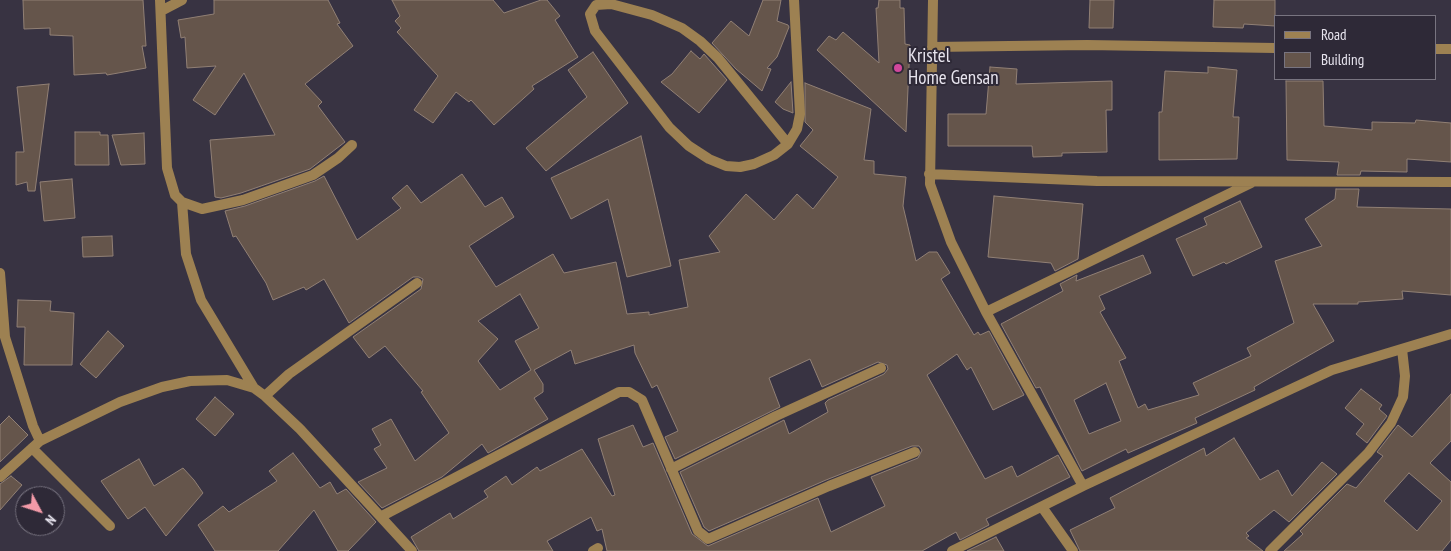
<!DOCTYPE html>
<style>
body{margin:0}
#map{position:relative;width:1451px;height:551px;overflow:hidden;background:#383342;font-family:"PT Sans Narrow",sans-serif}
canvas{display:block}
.legend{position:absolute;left:1274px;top:15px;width:162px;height:65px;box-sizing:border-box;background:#2e2937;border:1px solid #787480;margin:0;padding:6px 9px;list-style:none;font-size:15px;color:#e7e4ee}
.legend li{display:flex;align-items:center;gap:10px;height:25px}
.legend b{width:25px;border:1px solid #787480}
.north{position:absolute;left:15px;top:486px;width:50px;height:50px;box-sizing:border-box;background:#2e2937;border:1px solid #787480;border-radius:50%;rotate:130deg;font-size:14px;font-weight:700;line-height:20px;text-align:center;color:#e7e4ee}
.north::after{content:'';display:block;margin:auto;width:18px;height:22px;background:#f39aa8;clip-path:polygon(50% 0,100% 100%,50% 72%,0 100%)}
</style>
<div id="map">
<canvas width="1451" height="551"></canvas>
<ul class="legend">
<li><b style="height:6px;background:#9d8152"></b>Road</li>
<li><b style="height:14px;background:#65554b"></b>Building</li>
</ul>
<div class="north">N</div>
</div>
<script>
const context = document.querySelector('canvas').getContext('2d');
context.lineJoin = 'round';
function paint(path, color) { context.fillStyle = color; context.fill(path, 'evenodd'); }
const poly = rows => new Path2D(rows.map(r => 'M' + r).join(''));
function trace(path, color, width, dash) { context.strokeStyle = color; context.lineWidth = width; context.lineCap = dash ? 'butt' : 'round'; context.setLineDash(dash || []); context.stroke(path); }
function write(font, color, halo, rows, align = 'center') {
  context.font = font + ' "PT Sans Narrow",sans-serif'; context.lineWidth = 4; context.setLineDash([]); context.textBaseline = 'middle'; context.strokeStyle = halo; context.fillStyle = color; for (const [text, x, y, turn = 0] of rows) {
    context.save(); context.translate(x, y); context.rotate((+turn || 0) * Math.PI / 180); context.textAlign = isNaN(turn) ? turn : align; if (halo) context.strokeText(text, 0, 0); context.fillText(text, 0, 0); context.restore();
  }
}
const building = poly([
 [23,0,143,0,146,46,142,46,146,68,107,75,106,73,74,75,73,36,50,35,50,28,24,29,23,0],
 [214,0,328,0,340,23,337,24,353,46,305,84,322,102,318,106,345,142,310,169,241,193,221,198,215,197,210,140,275,135,244,73,215,115,193,100,216,66,187,68,185,37,181,38,178,20,214,14,214,0],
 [392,0,493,0,504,13,541,0,547,0,560,16,555,20,578,57,532,86,534,89,494,125,471,100,469,102,456,92,433,123,414,110,438,76,397,32,401,28,395,21,400,16,392,0],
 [763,0,781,0,777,21,788,25,789,27,777,57,767,68,771,69,762,91,736,69,712,43,731,21,749,36,763,0],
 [879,0,900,0,900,8,904,8,905,44,910,45,906,132,817,50,829,36,836,40,843,32,879,63,876,8,878,8,879,0],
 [1090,0,1114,0,1113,28,1089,28,1090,0],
 [1214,0,1275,0,1275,26,1244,24,1243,28,1213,27,1214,0],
 [691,51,700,59,704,54,727,80,699,113,661,82,672,74,691,51],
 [593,52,628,103,546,171,526,148,587,97,568,70,593,52],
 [990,67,1017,69,1016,84,1112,81,1112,110,1106,110,1107,152,1062,153,1062,156,1033,157,1032,146,948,146,948,114,986,114,990,67],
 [1208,67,1237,70,1233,117,1239,117,1237,159,1159,160,1159,112,1162,112,1165,71,1208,73,1208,67],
 [1286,81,1323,81,1324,126,1372,130,1372,122,1415,123,1416,120,1451,123,1451,162,1407,159,1407,172,1361,171,1360,175,1337,175,1339,162,1287,160,1286,81],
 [791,82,793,113,783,109,775,102,791,82],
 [805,83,871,109,864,160,874,161,874,174,906,177,903,206,916,261,929,252,937,252,950,273,941,279,974,335,978,332,980,335,989,331,1024,395,993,410,971,367,967,370,957,354,927,375,985,479,1012,466,1017,477,1058,455,1070,477,986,519,989,525,960,540,956,532,922,551,607,551,602,529,597,531,591,517,547,541,553,551,419,551,411,537,450,513,453,519,488,497,484,491,506,476,512,485,537,467,540,471,582,449,612,496,615,495,598,439,633,425,643,447,653,443,692,534,708,546,818,498,831,532,885,506,871,477,918,458,922,450,919,446,912,446,826,480,709,531,704,527,680,472,784,420,789,434,828,412,825,403,828,400,884,374,888,369,887,365,878,362,822,387,810,359,769,378,780,407,675,459,665,437,678,431,657,385,652,388,635,353,634,345,575,364,571,350,534,370,543,384,543,392,534,398,548,419,488,453,482,444,442,477,382,508,358,482,387,468,374,449,381,445,372,429,391,419,415,461,449,433,421,392,423,391,385,346,369,358,353,337,421,289,423,279,419,277,413,277,349,323,324,279,306,290,304,287,273,300,266,283,236,236,233,237,225,211,245,206,315,181,324,176,357,240,401,208,392,198,407,185,421,203,462,174,485,207,502,197,514,217,469,246,496,287,553,254,564,273,616,262,627,314,649,312,649,315,688,307,679,260,720,252,709,236,746,194,774,220,797,194,813,209,838,177,800,146,813,130,805,122,805,83],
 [520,294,539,328,515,341,531,370,500,390,478,361,498,339,478,321,520,294],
 [49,84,35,191,28,191,27,182,16,185,16,152,24,152,17,87,49,84],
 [75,132,100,132,100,135,108,135,109,165,75,165,75,132],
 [144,133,145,164,121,165,112,135,144,133],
 [641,136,671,266,627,277,608,199,571,219,551,178,641,136],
 [72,179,75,218,44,221,40,182,72,179],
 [1336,189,1359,189,1357,207,1451,209,1451,295,1402,291,1403,299,1358,302,1358,304,1313,304,1334,341,1254,387,1255,390,1195,418,1197,423,1128,453,1126,449,1082,471,1040,387,1036,388,1001,324,1063,291,1060,284,1077,275,1076,281,1143,255,1151,273,1099,296,1105,309,1100,312,1126,358,1119,361,1138,408,1145,404,1148,410,1199,395,1193,383,1251,356,1247,348,1294,323,1275,261,1322,246,1305,219,1335,199,1336,189],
 [1106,383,1121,421,1089,434,1074,400,1106,383],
 [994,196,1083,204,1078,259,1055,271,1051,263,988,257,994,196],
 [1240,201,1262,247,1226,264,1224,262,1193,276,1176,239,1207,225,1204,218,1240,201],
 [112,236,113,256,83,257,82,237,112,236],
 [18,300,51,301,50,311,74,313,72,365,24,365,25,327,17,327,18,300],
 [108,331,124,346,96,378,80,364,108,331],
 [1361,389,1382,405,1379,409,1387,416,1367,443,1356,434,1364,424,1345,408,1361,389],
 [1451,394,1451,441,1430,463,1451,482,1451,540,1442,551,1284,551,1303,534,1300,531,1347,484,1356,488,1383,456,1377,452,1398,425,1412,437,1451,394],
 [1409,473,1442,501,1417,531,1384,501,1409,473],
 [215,397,234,414,215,436,196,419,215,397],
 [9,416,28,435,0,462,0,425,9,416],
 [1234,438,1260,480,1278,470,1292,496,1322,462,1337,474,1289,522,1274,510,1246,533,1249,536,1246,538,1263,551,1080,551,1070,530,1115,508,1110,498,1204,448,1206,456,1234,438],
 [293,453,320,488,330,482,337,494,346,489,376,522,348,551,338,551,314,510,278,551,215,551,198,525,223,506,229,512,277,481,269,471,293,453],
 [139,459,154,486,183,468,194,480,203,493,166,536,145,507,128,519,101,481,139,459],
 [11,476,22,485,0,510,0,484,11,476],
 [996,537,1004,551,967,551,996,537]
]);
paint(building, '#65554b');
trace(building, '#918075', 1);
trace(poly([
 [160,0,167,168,175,195,182,202,202,209,243,200,313,175,338,158,352,145],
 [933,0,930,184,951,242,986,312,1083,486],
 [161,11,182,0],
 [932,47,1087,45,1275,48],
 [1435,49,1451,49],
 [788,144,718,58,700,41,682,28,652,15,611,4,596,5,590,14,595,31,669,127,689,146,709,159,726,166,740,167,754,164,774,155,788,144,797,129,800,114,794,0],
 [929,174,1097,181,1451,182],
 [182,202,186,254,201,300,254,388],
 [0,273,5,337,33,426,40,441],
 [986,312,1251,183],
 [265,396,289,374,417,283],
 [32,448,110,526],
 [671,469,776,416,881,368],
 [0,477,40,441,120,402,162,387,190,381,227,380,254,388,265,396,300,429,412,551],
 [1042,507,1073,551],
 [382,516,619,392,629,392,642,400,698,531,708,539,829,486,915,452],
 [593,551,598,548],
 [952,551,1083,486,1332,370,1451,334],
 [1270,551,1368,453,1391,423,1403,397,1405,376,1402,349]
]), '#9d8152', 10);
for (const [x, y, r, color] of [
 [898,68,5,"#d1479c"]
]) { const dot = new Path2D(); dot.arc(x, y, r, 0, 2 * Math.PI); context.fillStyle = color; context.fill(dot); trace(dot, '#2e2937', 2); }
write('19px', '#e7e4ee', '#2e2937', [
 ["Kristel",908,57],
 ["Home Gensan",908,79]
], 'left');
</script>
